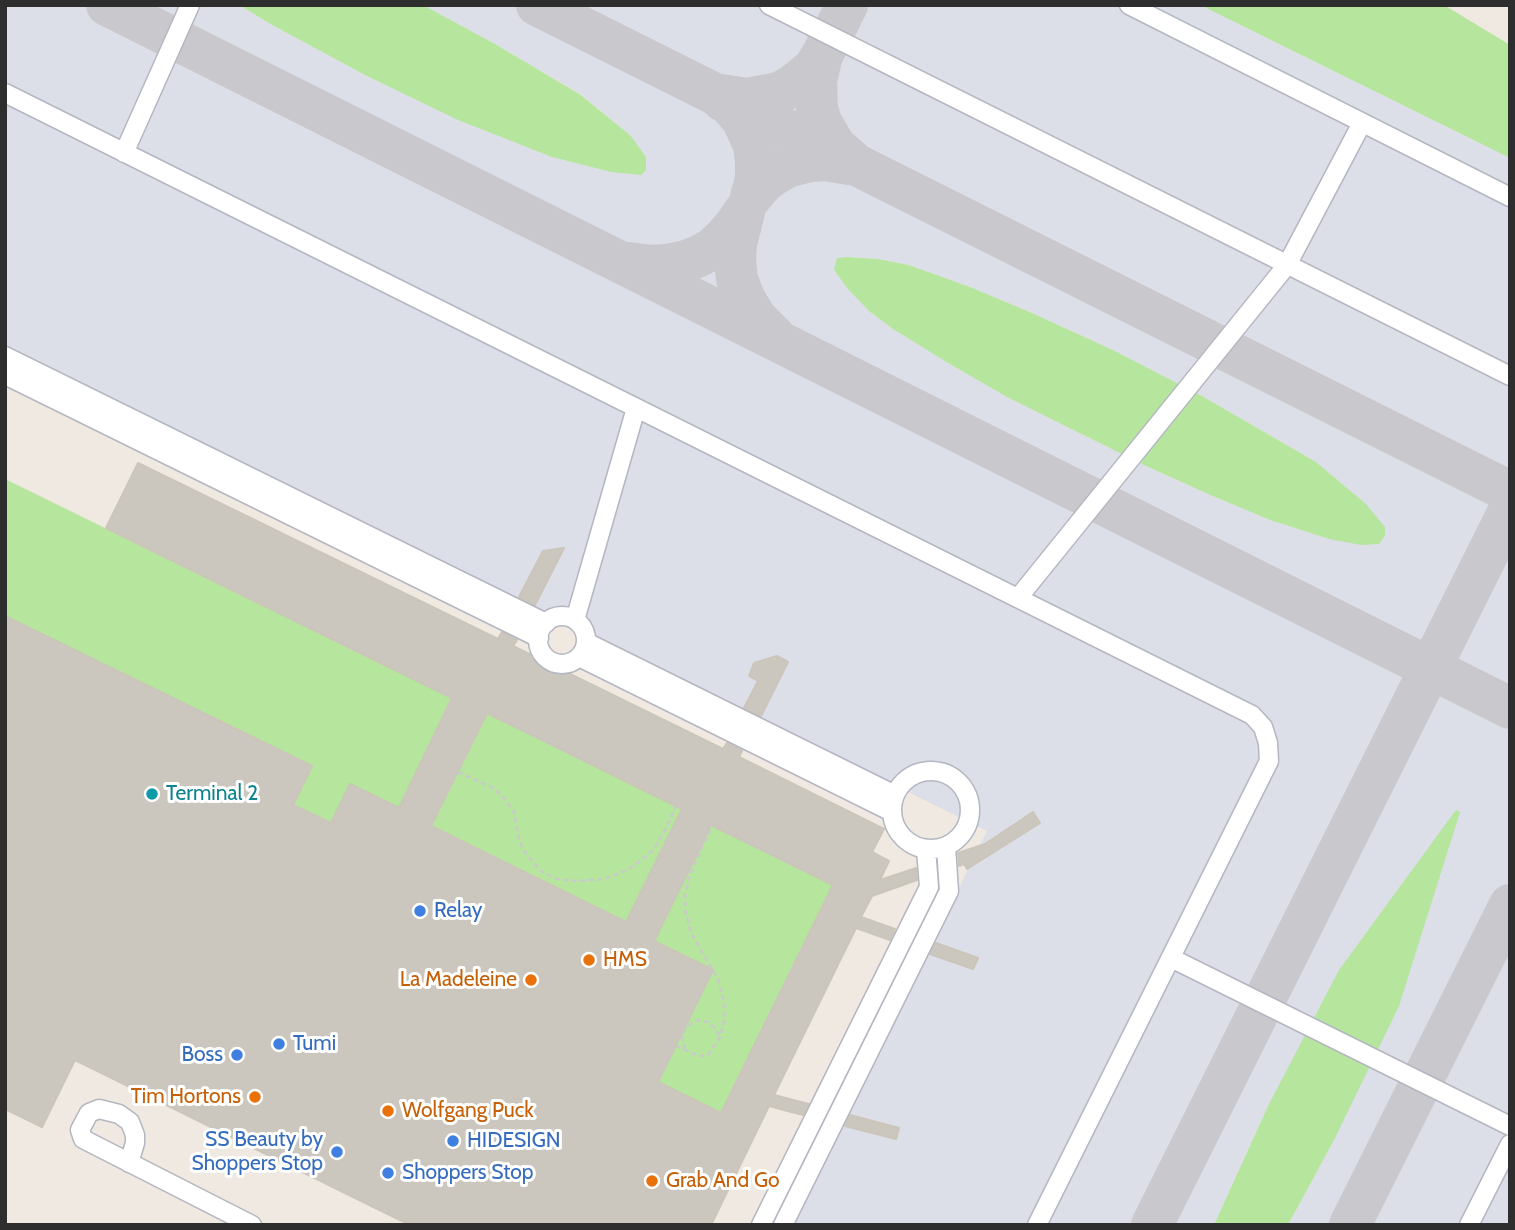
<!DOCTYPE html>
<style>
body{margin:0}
#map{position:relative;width:1515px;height:1230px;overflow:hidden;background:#efe9e1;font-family:Cabin,sans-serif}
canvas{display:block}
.frame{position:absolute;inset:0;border:7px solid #2e2e2e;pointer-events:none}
</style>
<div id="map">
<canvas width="1515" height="1230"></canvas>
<div class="frame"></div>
</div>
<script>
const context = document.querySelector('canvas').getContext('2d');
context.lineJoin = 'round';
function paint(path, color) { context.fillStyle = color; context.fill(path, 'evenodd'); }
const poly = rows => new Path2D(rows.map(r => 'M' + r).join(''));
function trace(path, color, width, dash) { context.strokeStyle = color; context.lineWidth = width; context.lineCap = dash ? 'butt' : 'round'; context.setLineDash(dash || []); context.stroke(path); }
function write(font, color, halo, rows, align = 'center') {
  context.font = font + ' Cabin,sans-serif'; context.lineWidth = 6; context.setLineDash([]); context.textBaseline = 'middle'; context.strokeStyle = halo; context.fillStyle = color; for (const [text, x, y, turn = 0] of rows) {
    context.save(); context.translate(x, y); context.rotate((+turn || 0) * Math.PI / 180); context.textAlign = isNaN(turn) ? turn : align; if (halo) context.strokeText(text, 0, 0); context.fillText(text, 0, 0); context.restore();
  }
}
paint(poly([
 [5,5,239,5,274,26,365,75,459,120,552,157,611,172,646,157,631,136,582,95,495,44,423,5,1200,5,1510,158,1510,1225,1288,1225,1334,1140,1268,1106,1214,1225,792,1225,987,831,5,344],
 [847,257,878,259,909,265,970,287,1032,313,1113,350,1202,396,1316,462,1365,503,1329,539,1270,520,1208,494,1146,466,1007,397,948,363,893,329,869,311,847,288,834,270]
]), '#dcdee8');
paint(poly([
 [239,5,423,5,495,44,581,95,631,136,646,157,646,170,641,175,611,172,552,157,458,120,365,75,274,26],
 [1200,5,1444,5,1510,45,1510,158],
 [847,257,878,259,909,265,970,287,1032,313,1113,350,1202,396,1316,462,1365,503,1385,527,1385,535,1379,544,1361,545,1329,539,1270,520,1208,494,1146,466,1007,397,948,363,893,329,869,311,847,288,834,270,837,258],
 [5,479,452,698,399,808,351,784,331,823,293,805,312,766,5,616],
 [487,713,682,809,626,922,431,826],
 [1456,810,1460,812,1399,1006,1334,1140,1288,1225,1214,1225,1268,1106,1339,970],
 [711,825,833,885,721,1113,658,1082,713,971,654,941]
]), '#b6e59e');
trace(poly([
 [107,5,1510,708],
 [537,5,1510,492],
 [810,80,847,5],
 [721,95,747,99,779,93,792,86,806,75,815,67,822,55,816,81,817,109,821,122,835,146,851,160],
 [722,100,729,104,742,119,754,145,756,162,756,180,751,197,764,182,775,174,787,167,810,161,825,160,849,164],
 [629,263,651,266,667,265,683,262,697,257,712,249,724,238,736,224,744,212,736,244,735,260,737,279,744,298,756,318,775,337],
 [1152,1225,1510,509],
 [1350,1225,1510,905]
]), '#c9c8cc', 42);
const building = poly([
 [138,463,498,639,502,632,517,640,513,646,723,749,727,743,742,751,739,757,884,829,872,852,889,861,880,880,916,868,917,880,872,896,861,917,895,929,890,940,856,928,774,1095,809,1104,803,1115,769,1106,711,1225,410,1225,75,1060,42,1127,5,1109,5,616,312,766,293,805,331,823,350,784,399,808,452,698,106,528,138,463],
 [487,713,682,809,626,922,431,826,487,713],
 [711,825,833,885,721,1113,658,1082,713,970,654,941,711,825],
 [564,548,535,605,519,597,543,551,564,548],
 [777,656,788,662,761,716,744,708,758,681,749,676,754,663,777,656],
 [1033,812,1040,823,967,869,964,864,959,866,958,853,985,844,1033,812],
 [936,943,978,958,973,969,930,954,936,943],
 [850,1115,899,1128,896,1139,845,1126,850,1115]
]);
paint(building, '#cbc7bf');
trace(building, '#cbc5ba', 2);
const minor = poly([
 [769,5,1510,376],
 [1129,5,1510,197],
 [5,93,1252,715,1263,727,1268,743,1269,761,1037,1225],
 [124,153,190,5],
 [5,356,546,623],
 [5,375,539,638],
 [1018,598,1287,265,1362,123],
 '538 640a24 24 0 1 1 48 0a24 24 0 1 1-48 0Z',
 [575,620,636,408],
 [586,642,895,795],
 [579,657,892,812],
 '892 810a39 39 0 1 1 78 0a39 39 0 1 1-78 0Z',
 [1171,958,1510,1126],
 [129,1163,135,1143,135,1135,130,1122,119,1114,99,1109,89,1113,80,1130,83,1139,140,1168,252,1225],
 [761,1225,929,887,926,849],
 [783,1225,949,891,946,847],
 [1469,1225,1510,1144]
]);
trace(minor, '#b4b7c1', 21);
trace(poly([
 [458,772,493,788,505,799,514,812,519,839,524,851,541,871,556,879,577,881,604,879,625,871,635,865,653,850,665,830,676,806],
 [676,1046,699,1056,708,1055,720,1037,724,1021,724,1002,718,979,691,933,685,909,685,897,689,877,712,825],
 [685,1049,682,1037,685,1029,693,1022,698,1020,707,1022,711,1024,715,1028,720,1037]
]), '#c9c9c9', 2.5, [5, 3.5]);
trace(minor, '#fff', 18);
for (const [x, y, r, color] of [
 [152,794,7,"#0f9aa8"],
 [420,911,7,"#3f7fe0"],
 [589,960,7,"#e8710a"],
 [531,980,7,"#e8710a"],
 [279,1044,7,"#3f7fe0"],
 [237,1055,7,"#3f7fe0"],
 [255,1097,7,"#e8710a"],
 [388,1111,7,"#e8710a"],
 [453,1141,7,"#3f7fe0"],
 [337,1152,7,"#3f7fe0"],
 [388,1173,7,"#3f7fe0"],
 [652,1181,7,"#e8710a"]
]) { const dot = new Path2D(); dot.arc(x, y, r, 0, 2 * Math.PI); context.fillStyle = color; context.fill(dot); trace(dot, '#fff', 2.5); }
write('21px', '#0d838f', '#fff', [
 ["Terminal 2",166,794]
], 'left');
write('21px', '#366cbe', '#fff', [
 ["Relay",434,911],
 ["Tumi",293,1044],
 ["Boss",223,1055,"right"],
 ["SS Beauty by",323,1140,"right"],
 ["Shoppers Stop",323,1164,"right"],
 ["HIDESIGN",467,1141],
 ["Shoppers Stop",402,1173]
], 'left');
write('21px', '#c56008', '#fff', [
 ["HMS",603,960],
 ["La Madeleine",517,980,"right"],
 ["Tim Hortons",241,1097,"right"],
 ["Wolfgang Puck",402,1111],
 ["Grab And Go",666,1181]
], 'left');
</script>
